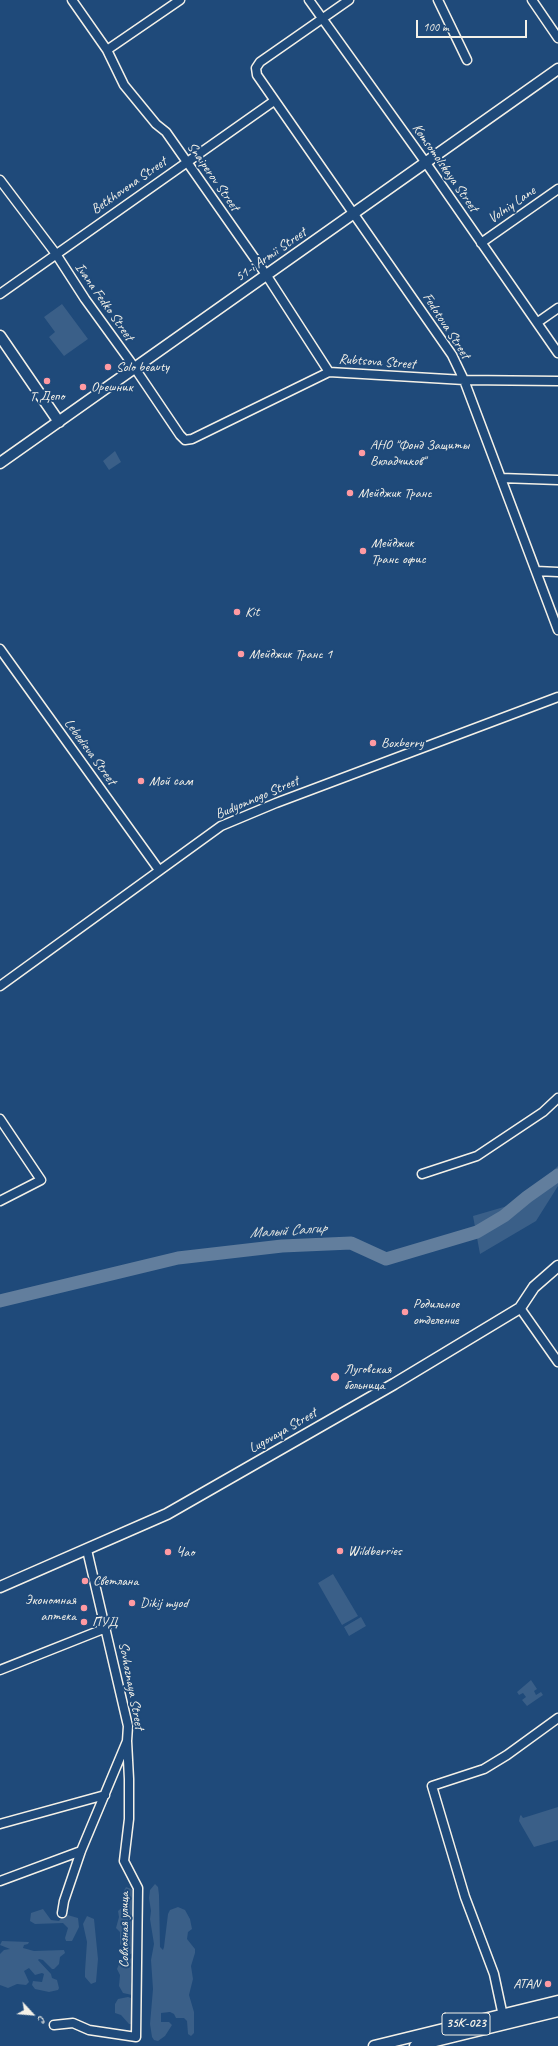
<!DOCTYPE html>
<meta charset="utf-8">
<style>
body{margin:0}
#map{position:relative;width:558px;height:2046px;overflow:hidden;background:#1f4a7a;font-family:Caveat,sans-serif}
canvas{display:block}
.north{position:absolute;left:12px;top:1994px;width:40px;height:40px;-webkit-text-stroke:3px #1f4a7a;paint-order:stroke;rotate:116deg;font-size:11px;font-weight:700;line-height:16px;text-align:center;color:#f4f1e8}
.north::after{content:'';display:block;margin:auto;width:14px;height:18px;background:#f4f1e8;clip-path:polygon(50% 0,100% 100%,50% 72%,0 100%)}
.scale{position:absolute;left:416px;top:20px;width:111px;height:18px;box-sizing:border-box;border:2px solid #f4f1e8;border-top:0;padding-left:5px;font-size:12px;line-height:14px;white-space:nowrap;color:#f4f1e8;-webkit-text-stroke:3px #1f4a7a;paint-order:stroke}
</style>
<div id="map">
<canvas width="558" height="2046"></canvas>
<div class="north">С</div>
<div class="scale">100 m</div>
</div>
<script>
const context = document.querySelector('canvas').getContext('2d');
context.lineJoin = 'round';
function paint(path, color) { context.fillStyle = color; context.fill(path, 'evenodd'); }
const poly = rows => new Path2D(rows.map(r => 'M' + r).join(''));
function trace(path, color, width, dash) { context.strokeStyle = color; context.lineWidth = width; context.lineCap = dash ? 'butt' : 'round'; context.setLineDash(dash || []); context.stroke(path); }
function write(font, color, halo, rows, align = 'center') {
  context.font = font + ' Caveat,sans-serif'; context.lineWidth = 4; context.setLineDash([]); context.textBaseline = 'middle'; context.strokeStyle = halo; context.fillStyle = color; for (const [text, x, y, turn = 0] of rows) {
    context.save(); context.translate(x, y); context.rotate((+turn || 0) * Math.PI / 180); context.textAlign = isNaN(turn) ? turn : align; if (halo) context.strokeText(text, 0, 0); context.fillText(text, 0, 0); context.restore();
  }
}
paint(poly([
 [62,304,88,339,64,356,49,337,55,332,44,317],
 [115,451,121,462,109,470,103,461],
 [558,1166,558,1186,536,1221,480,1254,473,1216,521,1202],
 [333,1574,358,1616,342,1625,318,1583],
 [361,1617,366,1626,349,1636,344,1627],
 [531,1680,537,1689,534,1691,536,1695,541,1692,543,1695,527,1706,522,1700,526,1697,523,1693,519,1695,517,1692],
 [558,1807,558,1840,534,1847,519,1821,520,1816,521,1815,523,1818],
 [155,1884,158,1887,159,1895,160,1947,163,1950,164,1947,168,1914,170,1910,178,1907,185,1910,190,1919,192,1929,188,1932,187,1939,195,1949,195,1953,191,1966,193,1979,189,1995,194,2012,194,2033,191,2036,188,2034,187,2021,184,2018,176,2018,174,2014,170,2012,161,2013,161,2022,169,2022,172,2025,165,2036,158,2041,154,2040,152,2037,150,2024,153,1989,151,1960,154,1944,150,1919,151,1911,149,1898,150,1890],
 [126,1887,137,1891,140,1916,133,1940,133,1952,131,1954,128,1954,120,1944,120,1932,116,1928,119,1917,118,1911,126,1904,127,1901,122,1894],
 [43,1909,51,1920,59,1921,64,1914,78,1918,79,1927,72,1941,66,1941,65,1938,68,1928,63,1923,35,1924,30,1921,31,1913],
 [87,1916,94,1919,98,1959,96,1982,91,1984,85,1977,85,1971,87,1942,83,1924],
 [2,1941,29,1942,28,1944,24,1945,23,1948,34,1951,64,1950,65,1953,60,1957,59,1964,54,1969,52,1969,43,1960,39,1959,38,1960,51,1974,52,1978,57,1980,59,1988,58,1990,49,1992,35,1989,32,1985,33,1981,42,1982,44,1974,42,1973,35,1975,29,1968,24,1971,29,1982,26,1985,17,1984,8,1988,0,1985,0,1954,4,1950,10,1949,0,1945],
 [134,1957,131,1982,136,1995,132,1995,123,1993,119,1986,120,1975,117,1969,119,1964],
 [128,1997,131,1998,132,2000,134,2022,132,2024,129,2024,121,2015,115,2013,115,2004,118,1999]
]), '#3a5f88');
trace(poly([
 [0,1301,178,1258,282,1246,351,1243,386,1259,477,1232,504,1216,527,1197,558,1175]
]), '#627e9d', 13);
const minor = poly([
 [72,0,107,50,124,85,156,124,166,132,267,276,329,372],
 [309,0,426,163,558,353],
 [349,0,260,62,256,68,257,75,452,355,464,380,558,630],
 [438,0,467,60],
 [532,0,558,38],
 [107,50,180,0],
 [0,180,56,254,85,299,130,361,180,435,185,440,192,439,329,372,464,380,558,381],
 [481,243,558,189],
 [0,294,274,101],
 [538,322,558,308],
 [501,478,558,480],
 [536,571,558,572],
 [0,649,159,870],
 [0,986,221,826,276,803,558,697],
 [0,1119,41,1180,0,1201],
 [422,1174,477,1156,543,1112,558,1098],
 [520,1308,558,1362],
 [0,1670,106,1628],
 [0,1824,105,1795],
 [0,1881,81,1851],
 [62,1913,64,1901,81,1851,127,1741,128,1726,87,1550],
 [503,2016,494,1974,465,1897,432,1786,484,1769,507,1755,558,1718],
 [54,2025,73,2023,89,2030,136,2037,138,1888,124,1861,129,1819,129,1779,127,1741]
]);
const major = poly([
 [0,336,59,422],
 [0,463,558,69],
 [0,1587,167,1514,394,1384,520,1308,534,1287,558,1266],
 [374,2046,558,2001],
 [415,2046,558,2011]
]);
trace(minor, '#f4f1e8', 11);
trace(major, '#f4f1e8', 13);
trace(minor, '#1f4a7a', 8);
trace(major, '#1f4a7a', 10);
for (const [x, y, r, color] of [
 [108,367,4,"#ff9aa2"],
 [47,381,4,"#ff9aa2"],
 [83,387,4,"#ff9aa2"],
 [362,453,4,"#ff9aa2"],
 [350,493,4,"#ff9aa2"],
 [363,551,4,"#ff9aa2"],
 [237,612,4,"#ff9aa2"],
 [241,654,4,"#ff9aa2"],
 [373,743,4,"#ff9aa2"],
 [141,781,4,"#ff9aa2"],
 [405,1312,4,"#ff9aa2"],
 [335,1377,5,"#ff9aa2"],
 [340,1551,4,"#ff9aa2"],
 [168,1552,4,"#ff9aa2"],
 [85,1581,4,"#ff9aa2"],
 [132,1603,4,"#ff9aa2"],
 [84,1608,4,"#ff9aa2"],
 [84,1622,4,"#ff9aa2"],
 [548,1984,4,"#ff9aa2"]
]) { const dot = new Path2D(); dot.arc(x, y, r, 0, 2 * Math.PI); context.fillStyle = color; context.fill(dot); trace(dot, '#1f4a7a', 1.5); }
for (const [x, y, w] of [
 [466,2024,48]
]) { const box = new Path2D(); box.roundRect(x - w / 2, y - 11, w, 22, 3); context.fillStyle = '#1f4a7a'; context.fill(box); trace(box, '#f4f1e8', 1); }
write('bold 13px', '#f4f1e8', null, [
 ["35К-023",466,2024]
]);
write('14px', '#f4f1e8', '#1f4a7a', [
 ["Komsomolskaya Street",445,168,55],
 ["Snaiperov Street",213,177,55],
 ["Betkhovena Street",129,186,-35],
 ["Volniy Lane",512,205,-35],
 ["51-i Armii Street",271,255,-35],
 ["Ivana Fedko Street",104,302,55],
 ["Fedotova Street",446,326,57],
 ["Rubtsova Street",377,362,4],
 ["Lebedieva Street",90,752,54],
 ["Budyonnogo Street",257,798,-23],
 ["Lugovaya Street",283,1431,-30],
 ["Sovhoznaya Street",131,1686,79],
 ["Совхозная улица",124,1930,-90]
]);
write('14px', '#f4f1e8', '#1f4a7a', [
 ["Solo beauty",116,367],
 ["Орешник",91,387],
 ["Т Депо",47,396,"center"],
 ["АНО \"Фонд Защиты",370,445],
 ["Вкладчиков\"",370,461],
 ["Мейджик Транс",358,493],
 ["Мейджик",371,543],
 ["Транс офис",371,559],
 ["Kit",245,612],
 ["Мейджик Транс 1",249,654],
 ["Boxberry",381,743],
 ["Мой сам",149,781],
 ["Родильное",413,1304],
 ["отделение",413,1320],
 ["Луговская",344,1369],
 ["больница",344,1385],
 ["Wildberries",348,1551],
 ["Чао",176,1552],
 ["Светлана",93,1581],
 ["Экономная",76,1600,"right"],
 ["аптека",76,1616,"right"],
 ["Dikij myod",140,1603],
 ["ПУД",92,1622],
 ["ATAN",540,1984,"right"]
], 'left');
write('italic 15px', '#dee0dd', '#1f4a7a', [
 ["Малый Салгир",288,1231,-4]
]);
</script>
